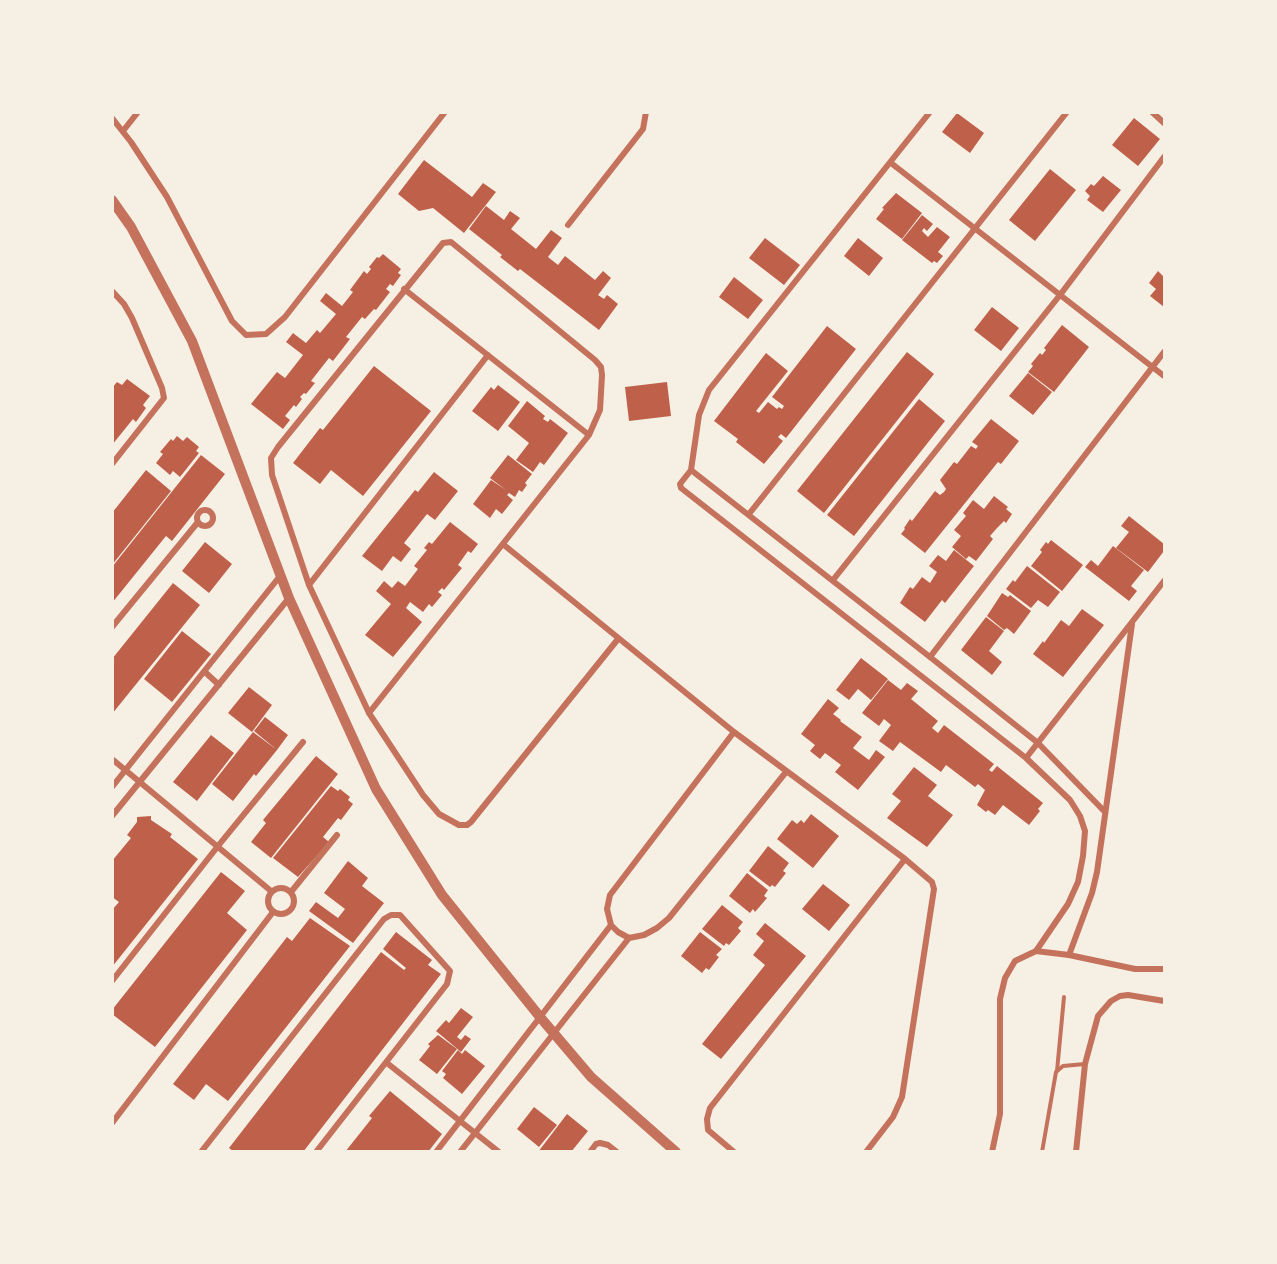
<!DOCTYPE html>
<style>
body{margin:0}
#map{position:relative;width:1277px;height:1264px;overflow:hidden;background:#f6efe4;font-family:"Source Sans 3",sans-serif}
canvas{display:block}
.frame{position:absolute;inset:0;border:114px solid #f6efe4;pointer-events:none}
</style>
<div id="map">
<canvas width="1277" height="1264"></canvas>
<div class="frame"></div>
</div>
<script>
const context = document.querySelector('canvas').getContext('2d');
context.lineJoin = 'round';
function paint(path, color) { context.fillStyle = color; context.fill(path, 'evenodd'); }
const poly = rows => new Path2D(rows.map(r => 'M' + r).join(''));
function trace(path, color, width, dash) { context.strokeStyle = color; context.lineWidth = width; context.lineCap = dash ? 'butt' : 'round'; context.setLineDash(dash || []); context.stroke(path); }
paint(poly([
 [957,113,984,133,970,153,942,132],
 [1134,118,1160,139,1138,166,1112,145],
 [424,160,472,197,483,183,496,192,464,233,433,208,419,211,398,194],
 [1050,169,1076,190,1035,241,1009,220],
 [1103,176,1121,190,1103,212,1087,200,1090,196,1085,191,1091,184,1094,186],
 [896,193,922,213,902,239,876,219,884,209,882,208],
 [486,206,504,220,510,211,520,218,511,229,536,249,551,230,562,238,548,257,558,265,565,256,595,280,603,271,611,278,598,295,604,299,607,295,618,304,599,330,520,269,518,271,500,257,502,255,469,229],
 [922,215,933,224,927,231,924,228,922,231,928,237,937,227,950,237,938,252,943,256,937,263,934,261,932,263,902,240],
 [765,238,800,265,784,285,749,258],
 [858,238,883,258,869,276,844,256],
 [383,254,401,269,398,273,401,275,393,286,390,284,386,289,390,292,376,310,374,309,365,319,362,317,346,337,350,339,333,361,329,358,311,381,315,383,306,394,304,393,300,397,302,399,296,407,294,405,285,416,290,420,283,429,251,404,277,372,285,378,303,355,286,342,293,333,306,343,317,330,320,333,336,314,320,301,326,293,342,306,353,292,350,290,364,271,367,274,371,269,369,267,377,257,379,258],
 [1158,271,1164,277,1164,307,1150,296,1156,289,1149,283],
 [734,277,763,300,748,319,719,297],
 [992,307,1019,328,1001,351,974,330],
 [1062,325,1089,347,1054,392,1028,372,1033,366,1031,364,1040,353,1042,355,1046,350,1044,348],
 [827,326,856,349,786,438,781,434,778,437,783,441,764,464,736,442,738,439,714,421,766,353,788,371,756,411,759,413,768,402,777,409,779,407,782,409,784,406,772,397],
 [907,352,934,374,824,513,797,491],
 [374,366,431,411,363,496,331,470,320,484,293,463,320,428,323,430],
 [1028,373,1052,392,1033,415,1009,396],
 [127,379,150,396,143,405,146,408,136,422,133,419,112,445,112,388,117,382,122,385],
 [667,382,671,416,629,421,625,387],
 [498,385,520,402,498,431,472,411,491,387,494,390],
 [919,399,945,421,854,536,827,515],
 [527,401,545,416,543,419,548,422,550,419,568,433,544,465,540,462,533,472,516,460,529,443,508,426],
 [991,419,1019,441,1001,464,998,462,925,553,901,534,905,529,904,528,910,519,912,521,935,491,940,495,944,492,946,489,940,480,954,462,957,464,971,446,976,449,978,446,972,442],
 [177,436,183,441,187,437,199,447,196,451,199,453,180,477,173,471,170,475,156,463,163,454,160,452,171,439,173,441],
 [201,455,225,474,172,541,166,536,112,603,112,567],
 [508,455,532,474,525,483,527,485,522,492,519,490,515,497,509,493,507,495,513,500,502,514,496,509,490,518,473,504,491,480,506,490,490,478],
 [146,470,171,491,112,565,112,513],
 [434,472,458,491,435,520,427,514,404,543,411,549,401,562,393,556,382,571,362,556,415,490,418,492],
 [994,496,1008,507,1006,509,1012,514,1006,523,1004,521,997,528,990,536,993,539,976,561,969,556,966,559,952,547,961,536,954,530,966,516,963,513,973,500,984,509],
 [1129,516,1164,544,1164,551,1148,572,1116,548,1129,532,1121,526],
 [450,522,478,544,471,553,468,551,458,565,462,568,444,590,442,588,438,592,442,595,432,607,429,604,423,612,410,602,406,608,422,622,393,657,365,635,391,604,376,591,384,581,392,588,398,581,405,586,418,569,414,566,427,550,424,548,429,542,432,544],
 [1051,540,1083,565,1062,591,1031,566,1042,552,1040,550,1046,542,1048,544],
 [205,542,232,564,209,593,182,571],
 [1113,546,1144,570,1131,586,1137,591,1129,601,1085,567,1091,560,1098,566],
 [954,550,974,566,945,603,942,600,925,622,900,603,910,587,913,589,922,577,930,583,937,572,929,566,938,555,946,561],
 [1027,566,1060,592,1048,607,1038,600,1031,608,1006,589,1013,580,1015,582],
 [173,583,200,605,112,714,112,659],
 [1002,593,1008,597,1010,595,1031,611,1014,634,1007,628,1004,630,987,616],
 [1082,609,1104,625,1063,677,1033,654,1043,641,1044,643,1061,620,1069,626],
 [986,617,1004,631,989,651,1002,662,992,675,961,650],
 [182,631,211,654,172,702,144,679],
 [861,658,888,679,871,700,858,689,849,700,836,690],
 [888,680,901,690,907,683,918,691,911,699,938,721,932,728,938,733,944,725,994,764,989,770,992,772,997,766,1043,803,1038,809,1040,811,1029,825,1003,805,995,815,988,810,986,812,977,805,985,790,978,784,975,787,946,765,941,772,900,742,893,751,879,741,891,725,884,719,879,726,862,713],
 [249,687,272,705,252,732,228,713],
 [828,699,839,708,833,714,841,720,840,721,862,737,853,748,869,760,876,750,885,757,858,790,835,772,841,765,825,753,820,759,810,751,815,745,801,734],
 [265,717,288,735,277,750,254,731],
 [253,732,277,750,256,776,254,774,233,801,212,784],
 [211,735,234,753,197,801,173,782],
 [316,756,338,774,271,858,251,842,266,823,263,820],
 [914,767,937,785,928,796,953,815,927,847,887,818,901,801,892,794],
 [331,786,338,791,340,789,350,797,348,800,353,804,341,820,338,818,323,837,329,842,298,877,273,858],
 [811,814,839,836,813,868,777,839,792,820,797,824,801,820,804,823],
 [151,816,151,820,172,834,170,837,198,859,112,967,112,910,119,902,112,897,112,861,131,838,127,835,137,822,137,817],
 [768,846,789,863,783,871,786,873,775,887,772,885,770,887,749,871],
 [348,861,368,878,362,886,384,903,353,943,309,911,316,902,338,918,345,909,324,893],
 [221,872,245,891,227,913,247,930,155,1047,112,1014,112,1010],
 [747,873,768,890,764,896,767,898,755,912,753,909,750,913,729,896],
 [823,884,850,905,829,931,802,909],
 [722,905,743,922,738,928,741,931,729,945,726,943,724,946,702,929],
 [310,918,350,946,228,1101,206,1084,194,1100,173,1084,287,937,292,941],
 [765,923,806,956,721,1059,702,1044,765,965,753,955,764,941,756,934],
 [396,932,432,960,428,965,441,974,303,1152,234,1152,229,1148,381,952,404,970,406,968,383,949],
 [700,932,722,949,716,955,719,957,709,970,706,968,702,973,681,956],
 [461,1008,473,1017,457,1037,461,1040,465,1035,471,1039,461,1052,436,1031,446,1020,449,1023],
 [438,1035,457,1049,437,1074,419,1060,430,1046,428,1044],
 [458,1050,462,1054,465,1050,485,1066,462,1094,443,1078,446,1074,442,1071],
 [390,1091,442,1134,428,1152,345,1152,372,1118,369,1116],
 [534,1107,557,1125,539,1147,517,1129],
 [567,1114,588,1131,571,1152,538,1152]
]), '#bf614a');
trace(poly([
 [1057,1071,1064,997],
 [1042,1152,1056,1072,1063,1066,1085,1064]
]), '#c5725c', 4);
trace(poly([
 [1152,112,1164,123],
 [112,118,131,142,167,197,232,321,246,335,266,334,285,317,445,112],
 [123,131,138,112],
 [891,163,1164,376],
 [568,225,643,129,646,112],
 [404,289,589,435],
 [112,291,124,304,132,318,162,388,164,398,112,464],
 [691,470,699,415,709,390,930,112],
 '197 518a8 8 0 1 1 16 0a8 8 0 1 1-16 0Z',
 [749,514,1067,112],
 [504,545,734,732,905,859,932,882,934,889,902,1097,893,1117,866,1152],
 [833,580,1060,295,1164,157],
 [309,585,488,355],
 [112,627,198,522],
 [930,657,1164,352],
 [205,672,219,685],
 [369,713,589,435,600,410,602,375,601,367,595,360,451,242,443,243,278,447,271,458,272,475,309,585,369,713,423,795,439,814,459,825,467,825,471,822,618,639],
 [734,732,610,895,607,909,611,925,618,932,629,938,644,935,657,928,669,918,786,772],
 [1026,758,1164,581],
 [112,759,271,891],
 [112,787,280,576],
 [112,816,289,598],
 '268 901a13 13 0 1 1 26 0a13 13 0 1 1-26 0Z',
 [291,892,337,835],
 [1036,951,1068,904,1078,882,1083,856,1085,831,1080,816,1070,800,1026,758,681,488,680,484,691,470,930,657,1038,743,1105,812],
 [1069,955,1092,893,1097,872,1132,624],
 [112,981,218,846,303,742],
 [387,1063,499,1152],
 [112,1123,273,912],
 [201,1152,384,919,391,915,400,915,450,971,447,984,316,1152],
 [436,1152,611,925],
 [460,1152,629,938],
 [590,1152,596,1144,600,1143,608,1145,617,1152],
 [734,1152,708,1130,707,1119,710,1108,905,859],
 [992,1152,1000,1114,1000,999,1005,978,1015,961,1036,951,1069,955,1135,969,1164,969],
 [1076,1152,1085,1064,1098,1016,1111,1001,1120,996,1128,995,1164,1001]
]), '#c5725c', 6);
trace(poly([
 [112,200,131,227,192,341,289,598,376,789,442,895,540,1017,591,1077,676,1152]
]), '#c5725c', 10);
</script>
